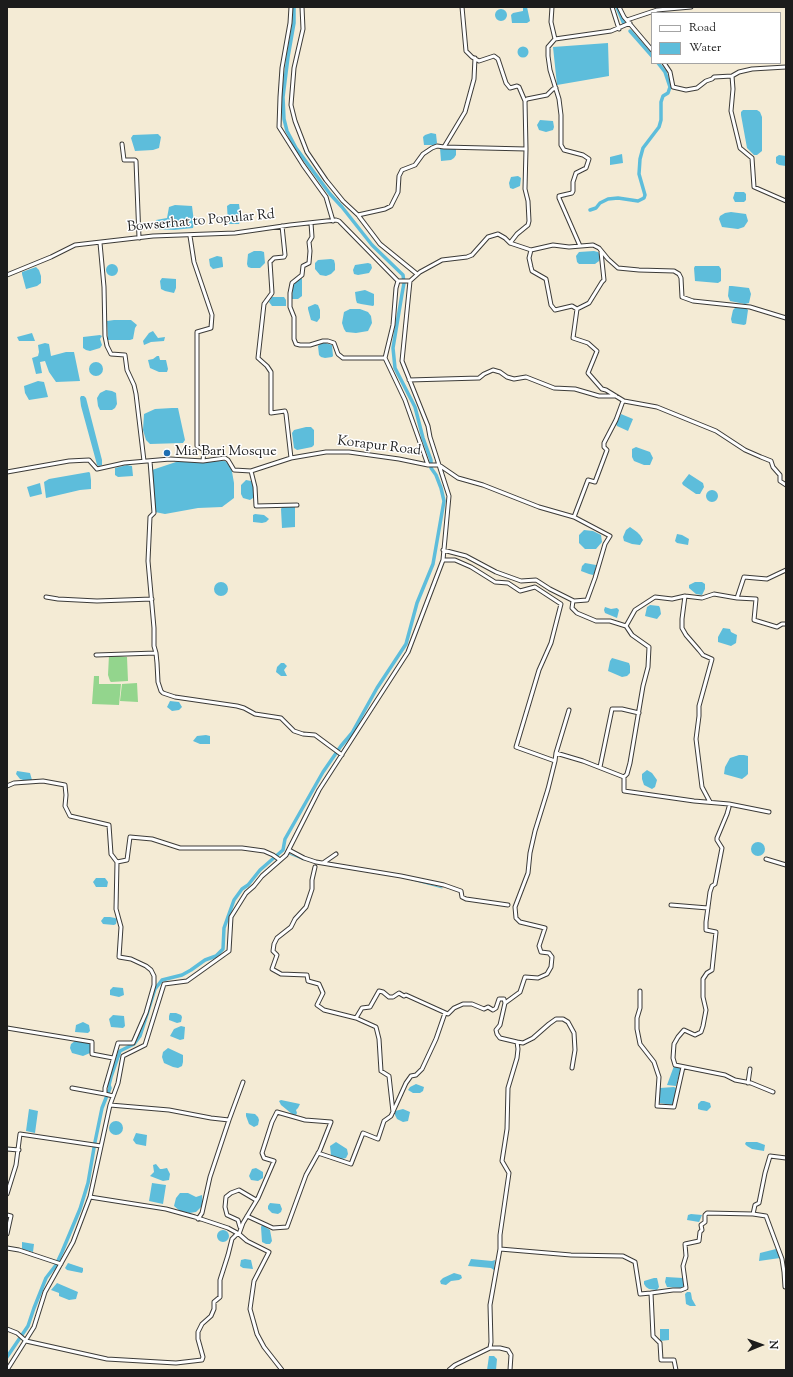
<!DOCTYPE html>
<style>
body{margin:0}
#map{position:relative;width:793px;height:1377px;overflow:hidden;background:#f4ebd5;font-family:"Sorts Mill Goudy",serif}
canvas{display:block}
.frame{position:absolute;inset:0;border:8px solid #1c1c1c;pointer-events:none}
.legend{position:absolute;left:651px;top:12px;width:130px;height:52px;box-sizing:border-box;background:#fff;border:1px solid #a4a4a4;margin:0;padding:5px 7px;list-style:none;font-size:12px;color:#1c1c1c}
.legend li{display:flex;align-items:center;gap:8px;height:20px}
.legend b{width:20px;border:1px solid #a4a4a4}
.north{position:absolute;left:741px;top:1325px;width:40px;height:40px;-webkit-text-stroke:3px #fff;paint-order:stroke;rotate:89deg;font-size:11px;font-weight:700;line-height:16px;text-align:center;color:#1c1c1c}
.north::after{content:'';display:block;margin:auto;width:14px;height:18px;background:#1c1c1c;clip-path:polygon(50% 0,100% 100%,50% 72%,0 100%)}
</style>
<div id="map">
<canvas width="793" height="1377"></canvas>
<div class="frame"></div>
<ul class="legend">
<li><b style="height:5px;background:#fff"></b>Road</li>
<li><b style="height:11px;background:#5dbddb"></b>Water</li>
</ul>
<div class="north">N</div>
</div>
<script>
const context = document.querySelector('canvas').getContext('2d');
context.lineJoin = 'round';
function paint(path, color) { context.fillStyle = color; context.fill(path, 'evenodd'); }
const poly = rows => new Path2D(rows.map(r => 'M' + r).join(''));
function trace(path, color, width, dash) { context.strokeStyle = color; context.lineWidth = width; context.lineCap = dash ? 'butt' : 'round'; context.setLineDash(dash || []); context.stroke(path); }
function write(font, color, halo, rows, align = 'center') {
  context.font = font + ' "Sorts Mill Goudy",serif'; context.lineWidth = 3; context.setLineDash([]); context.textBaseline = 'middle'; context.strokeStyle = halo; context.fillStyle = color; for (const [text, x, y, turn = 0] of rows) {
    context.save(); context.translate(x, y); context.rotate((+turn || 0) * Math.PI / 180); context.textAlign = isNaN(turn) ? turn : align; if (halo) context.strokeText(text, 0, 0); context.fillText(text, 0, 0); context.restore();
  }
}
paint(poly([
 [109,655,127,657,128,681,111,682,110,681,108,675],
 [94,676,99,676,99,684,121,684,119,705,92,704],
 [137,683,138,702,120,701,122,684]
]), '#93d58d');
paint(poly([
 [523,7,527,7,530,21,527,23,512,23,511,15,513,13,523,11],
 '495 15a6 6 0 1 1 12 0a6 6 0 1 1-12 0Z',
 [608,43,609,76,557,85,553,47],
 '517.5 52a5.5 5.5 0 1 1 11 0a5.5 5.5 0 1 1-11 0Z',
 [743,110,757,110,760,112,762,117,762,151,757,155,754,155,747,148,741,115,741,112],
 [540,120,553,121,554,127,553,130,546,132,539,130,537,125],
 [431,133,436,134,437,143,435,145,424,145,423,137,425,135],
 [158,134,161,137,159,148,153,150,135,151,131,138,133,135],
 [440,148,456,149,456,155,454,158,451,160,441,161],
 [622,154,623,163,610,165,610,157],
 [779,155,786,156,786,166,779,165,776,163,776,157],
 [518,176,521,178,520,186,513,189,510,188,509,183,511,177],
 [735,192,744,192,746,194,746,200,744,202,735,202,733,198],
 [230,204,239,204,241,219,239,224,230,224,228,223,227,206],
 [175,205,192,206,194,222,193,228,174,230,156,229,155,224,156,220,167,218,169,207],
 [731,212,746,214,748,221,744,227,738,229,722,227,719,219,720,216,725,213],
 [254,251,261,251,264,252,265,263,260,268,251,268,248,267,247,264,248,254],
 [594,251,598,252,600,256,599,261,595,264,579,264,577,262,576,256,579,252],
 [217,256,222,257,223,265,223,267,213,269,210,266,209,259],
 [331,259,334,260,335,264,335,270,331,274,326,276,320,275,315,269,315,263,318,260],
 [368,263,371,264,372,268,369,273,358,275,354,274,353,270,355,265],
 '106 270a6 6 0 1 1 12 0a6 6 0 1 1-12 0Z',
 [695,266,719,266,721,269,721,281,718,283,695,281,694,268],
 [36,267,39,270,41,276,41,283,37,286,26,289,22,274,22,272],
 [162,278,176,279,176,288,174,293,165,291,161,289,160,281],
 [302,278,302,296,298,299,292,299,293,285,298,280],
 [729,286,732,286,749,288,751,294,749,303,745,304,730,301,728,296],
 [365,290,374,294,374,305,373,306,361,304,357,303,356,300,355,292],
 [272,297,284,297,286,300,286,306,272,306,269,302],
 [315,304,318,305,320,310,320,318,317,322,311,320,308,309,308,307],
 [735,308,746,308,748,310,746,324,744,325,732,323,731,319,733,310],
 [350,309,360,309,368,312,371,316,372,323,368,331,356,333,346,332,344,329,342,323,344,312],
 [114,320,131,320,137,325,135,328,133,339,130,340,108,340,107,321],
 [153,331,158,338,165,337,164,341,151,342,144,345,143,341,149,333],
 [32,333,35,341,19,341,17,337],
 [100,335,102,336,100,339,102,345,100,348,90,351,86,350,83,348,83,337],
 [322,342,332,345,333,356,332,357,325,358,321,357,319,355,318,346],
 [45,343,49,344,51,356,66,352,74,352,80,381,56,382,49,372,45,361,40,362,42,373,36,374,32,358,38,356,39,352,38,345],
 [157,356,159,356,160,360,166,360,168,369,167,372,159,372,150,368,148,360,153,359],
 '89 369a7 7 0 1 1 14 0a7 7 0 1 1-14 0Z',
 [38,381,44,382,48,397,29,400,25,393,24,386],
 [106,390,112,391,116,393,117,404,115,408,112,410,100,410,98,406,97,398,100,393],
 [81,396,84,396,86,398,102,460,102,465,99,466,97,465,96,461,81,406,80,398],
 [172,408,178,408,185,440,183,443,150,444,146,440,143,430,144,414,155,409],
 [621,414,633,419,628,431,617,426,616,424],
 [306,427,311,427,314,430,314,445,312,447,297,450,294,448,292,433,294,430],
 [636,447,650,452,653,458,650,465,644,465,634,461,632,457,632,449],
 [225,461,231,466,234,483,234,498,222,507,198,508,165,514,155,512,152,470,176,462],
 [127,465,132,466,133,476,118,477,115,475,115,468],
 [89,472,90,473,91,480,91,489,80,490,46,498,44,482,49,479],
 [689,474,703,483,704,487,700,494,696,494,683,485,682,483],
 [246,480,251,481,253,485,253,498,250,500,243,498,241,494,241,485],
 [40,483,42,494,30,497,27,487],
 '706 496a6 6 0 1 1 12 0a6 6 0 1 1-12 0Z',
 [295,506,295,527,282,528,281,509,282,507],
 [255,514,264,515,269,519,266,522,262,523,253,522,253,515],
 [630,527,637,532,640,535,643,540,640,545,632,544,624,541,623,537,626,530],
 [584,530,593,531,601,535,602,542,596,549,585,549,579,543,579,535],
 [677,534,682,535,689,539,688,545,677,543,675,541],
 [585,563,596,565,595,573,593,575,589,574,581,571,582,566],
 '214 589a7 7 0 1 1 14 0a7 7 0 1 1-14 0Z',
 [695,582,702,582,705,584,705,589,702,595,696,594,689,588,689,585],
 [650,605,659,606,660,608,661,614,657,619,645,616,647,607],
 [605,607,611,609,617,608,619,610,617,618,605,613,604,610],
 [723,628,730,629,731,632,737,635,736,643,731,646,718,642,718,637],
 [612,658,629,663,630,666,630,673,627,676,622,677,608,671,610,661],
 [281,663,284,663,287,666,284,670,287,676,281,676,276,672,277,667],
 [170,701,179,702,182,707,179,710,172,711,167,707],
 [206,735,210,736,210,744,200,744,193,741,197,736],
 [739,755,744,755,748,756,748,774,746,776,742,779,724,774,725,767,730,758],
 [647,770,652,773,657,780,655,787,652,789,644,785,642,779,642,774],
 [17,771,30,773,32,780,30,782,20,779,16,774],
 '751 849a7 7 0 1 1 14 0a7 7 0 1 1-14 0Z',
 [96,878,105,878,108,882,107,887,96,887,93,882],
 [104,917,110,917,115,918,117,919,116,924,114,925,103,924,101,921],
 [113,987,123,988,124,995,119,997,110,995,110,990],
 [170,1013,176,1013,181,1015,182,1017,181,1022,177,1023,169,1020,169,1016],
 [113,1015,124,1016,125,1026,123,1028,111,1027,109,1019],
 [83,1022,89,1025,90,1031,88,1033,75,1032,76,1025],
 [181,1026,185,1027,184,1039,180,1040,170,1036,174,1029],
 [75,1041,90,1043,91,1045,90,1053,83,1056,72,1053,70,1048,71,1044],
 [168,1048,183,1055,183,1062,182,1066,178,1068,173,1067,164,1063,162,1057,163,1052],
 [674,1066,681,1068,676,1086,667,1085],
 [416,1084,424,1087,423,1091,420,1093,413,1093,408,1090,410,1087],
 [674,1087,676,1088,673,1105,659,1103,660,1088],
 [281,1100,300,1104,298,1108,296,1110,297,1113,296,1115,292,1114,281,1105,279,1101],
 [701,1101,704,1101,710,1103,711,1107,707,1111,701,1110,698,1109,698,1104],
 [29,1109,38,1111,35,1133,26,1131],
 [403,1109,410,1112,408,1121,403,1122,397,1119,395,1115,395,1111],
 [246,1113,255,1114,258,1117,259,1120,258,1125,254,1127,249,1124,246,1116],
 '109 1128a7 7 0 1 1 14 0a7 7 0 1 1-14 0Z',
 [136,1133,147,1135,146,1146,136,1144,133,1140],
 [336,1142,347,1149,348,1154,346,1158,342,1159,335,1157,331,1155,330,1146],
 [746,1142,757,1142,765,1145,764,1151,752,1149,747,1146,745,1144],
 [156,1164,160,1169,162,1169,167,1168,170,1174,169,1180,163,1181,150,1176,154,1172,153,1165],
 [256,1168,263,1172,263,1178,258,1181,251,1180,249,1176,252,1169],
 [152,1183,166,1185,163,1204,149,1201],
 [180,1193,188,1193,196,1197,202,1195,203,1205,196,1212,189,1213,180,1211,174,1206,176,1198],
 [270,1203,280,1204,282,1209,281,1212,278,1214,272,1213,268,1209,268,1206],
 [691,1214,702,1215,700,1220,699,1222,687,1220,688,1215],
 [262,1225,270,1230,272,1241,270,1244,266,1244,262,1242,261,1227],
 '217 1236a6 6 0 1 1 12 0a6 6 0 1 1-12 0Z',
 [22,1242,34,1244,33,1252,22,1249],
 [776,1249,780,1258,759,1261,760,1253],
 [245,1259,251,1260,253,1269,243,1268,240,1266,241,1260],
 [471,1259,492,1261,495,1260,494,1270,491,1268,468,1266],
 [68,1263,83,1268,83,1271,82,1273,67,1270,65,1268],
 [454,1273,461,1275,462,1278,459,1280,451,1281,446,1285,441,1284,440,1281,443,1278],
 [666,1277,683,1278,684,1286,681,1288,667,1287,665,1282],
 [654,1278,657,1278,658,1282,659,1287,657,1290,649,1289,646,1287,644,1284,644,1281],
 [57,1283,78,1292,76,1299,69,1300,59,1296,59,1293,51,1290],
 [687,1292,690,1292,691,1293,692,1299,696,1306,690,1306,686,1304,685,1294],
 [660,1329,669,1329,669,1340,660,1341],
 [489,1356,494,1356,497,1359,496,1370,487,1370]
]), '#5dbddb');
trace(poly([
 [289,854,304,860],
 [319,864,405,878,442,888]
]), '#5dbddb', 1);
trace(poly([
 [617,7,624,24],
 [630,31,652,56],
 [590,210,596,208,600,203,608,199,618,198,638,201,644,198,645,195,639,174,640,159,643,148,659,127,661,120,661,102,663,96,668,93,670,87,665,72,658,63],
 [7,1357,28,1326,34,1308,46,1278,56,1265,62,1252,80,1209,88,1183,95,1142,102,1108,110,1088,109,1085,111,1077,120,1051,134,1044,140,1036,155,989,162,980,182,975,191,970,205,960,216,956,223,949,224,928,234,900,242,889,248,885,260,870,283,850,285,839,323,772,341,746,352,733,377,688,406,644,417,603,433,564,444,501,441,488,436,475,431,468,431,460,423,438,415,407,395,368,393,348,402,294,404,283,403,275,372,245,342,207,330,194,296,148,287,131,284,119,283,97,288,57,294,23,294,7]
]), '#5dbddb', 3.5);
const street = poly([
 [291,7,290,23,282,68,280,97,279,127,303,165,326,197,333,221],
 [302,7,303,29,294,68,291,105,295,121,307,152,326,180,343,201,358,215,380,244,417,274],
 [462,7,466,51,472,57,479,61,494,56,498,59,506,83,510,88,517,86,519,87,525,101],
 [552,7,551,22,555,39,548,47,548,56,550,70,559,99,561,115,561,145,564,150,583,155,589,159,586,168,576,173,573,182,573,191,572,193,559,196,559,198,580,246],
 [612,7,619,29],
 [619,7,624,17,652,50],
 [627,20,657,10,691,7],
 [555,39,611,31,630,23],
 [664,63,670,72,673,87,686,90,697,88,706,81,712,79,714,77,732,76,739,72,752,69,786,67],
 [732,76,733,89,731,111,740,148,752,158,754,187,786,201],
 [122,144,124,160,135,160,136,161,139,238],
 [444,147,526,149],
 [358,215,385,209,391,206,398,192,399,176,402,170,415,165,423,154,432,148,437,146,444,147,465,112,474,79,475,58],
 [311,223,312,237,309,242,310,251,309,263,303,266,302,275,292,283,290,293,290,307,294,317,294,339,296,344,300,345,310,345,323,341,328,341,334,343,338,354,343,358,385,358],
 [282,226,285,255,284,257,274,258,270,262,272,293,264,304,258,358,267,366,271,372,271,413,285,411,286,414,291,458],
 [190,236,194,262,212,315,211,328,197,332,197,446,204,450,203,461],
 [100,243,104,287,105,336,107,346,111,354,125,355,127,370,134,385,136,394,144,461],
 [510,243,517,234,528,225,529,221,528,201,525,189,526,149,525,101,527,99,547,95,553,89,556,88],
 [531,250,529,258,531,267,532,271,546,279,551,305,555,310,572,306,577,309,573,338,588,343,597,351,588,373,602,389,606,390,624,401,657,407,716,431,745,450,761,457,771,461,773,467,780,475,780,481,786,485],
 [7,275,51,257,75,245,153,236,235,233,290,225,336,220,339,221,398,281,410,281,402,361,428,426,430,437,449,496,443,560,408,652,319,790,286,855,262,876,254,886,246,893,231,917,229,951,187,981,164,984,145,1045,123,1056,118,1083,110,1105,90,1197,73,1242,45,1292,34,1327,7,1370],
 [398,281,396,288,393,325,385,358,405,400,428,465],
 [410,281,420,272,442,260,467,257,472,255,488,237,498,234,505,238,510,243,531,250,553,245,569,247,593,245,599,248,608,259,618,268,639,270,674,271,679,274,681,278,682,297,693,301,750,307,786,318],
 [577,309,589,303,602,282,604,280,601,252],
 [409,380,479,378,484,374,493,370,500,372,507,377,514,379,526,377,554,388,575,389,599,396,616,396],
 [150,461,154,513,150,517,148,561,154,628,154,646,156,653,157,663,158,682,161,691,163,693,175,697,237,706,244,708,255,714,281,718,294,731,303,734,315,735,342,755],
 [251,471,255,487,256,506,297,505],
 [7,472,69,461,89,460,97,469,124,463,170,459,203,461,225,458,228,460,234,470,251,471,291,458,326,452,349,452,399,459,428,465,439,465,458,478,483,485,539,507,574,517,610,536,605,544,595,578,587,600,574,601],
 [574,517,588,480,595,482,607,450,604,447,604,443,616,420,623,401],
 [443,550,466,556,496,572,521,581,536,580,550,589,574,601,573,601,572,608,577,613,596,621,610,621,626,626,635,610,655,597,672,599,685,596,702,598,714,594,737,598,756,599,754,620,777,627,782,624,786,624],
 [443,560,455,560,471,567,495,582,508,583,520,591,535,587,561,604,551,643,539,670,516,747,555,761,548,789,535,831,530,853,528,873,515,907,516,918,520,922,545,928,539,946,541,952,549,953,552,957,551,967,547,974,538,978,525,977,520,992,505,1003,500,1025,496,1030,497,1034,500,1038,517,1042,518,1049,517,1058,508,1088,507,1129,502,1161,509,1173,500,1235,500,1249],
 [685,596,682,619,682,628,686,635,699,650,703,655,712,659,699,706,699,716,696,739,702,787,710,802],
 [46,597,58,599,97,601,152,599],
 [737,598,744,577,767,579,786,570],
 [96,655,156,653],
 [556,753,569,710],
 [555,761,556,753,583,761,624,777,624,791,694,801,729,804,769,812],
 [600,767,612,709,622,709,639,713],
 [624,777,627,774,630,763,643,686,648,667,649,647,632,635,626,626],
 [7,786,14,783,43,781,65,785,66,795,65,806,70,816,109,825,111,854,117,862,116,909,121,927,119,957,131,959,146,966,151,970,154,976,154,985,146,1013,133,1043,118,1043,105,1088,105,1094],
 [729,807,727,814,717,838,717,840,722,848,715,884,712,886,710,892,706,922,706,930,716,932,712,970,707,973,703,979,703,997,706,1010,703,1026,701,1032,695,1035,684,1030,678,1037,674,1044,673,1058,675,1065,725,1075,735,1080,751,1083,773,1092],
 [289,850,304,858,316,862,401,876,444,885,461,891,462,897,466,899,508,905],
 [766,859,786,865],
 [117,862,127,860,130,837,152,839,180,848,242,848,264,851,273,855,280,860],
 [323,863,336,854],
 [315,867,312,880,312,889,306,907,295,919,291,927,277,938,274,944,273,951,277,955,272,969,281,974,307,975,308,981,319,984,323,993,317,1005,324,1010,356,1018,362,1008,370,1007,379,991,383,992,389,997,393,997,399,993,404,996,406,995,448,1014,454,1008,463,1004,472,1004,484,1009,488,1007,493,1010,496,1008,499,999,504,999,505,1003],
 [671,905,708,908],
 [640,991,640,1008,637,1018,637,1029,640,1044,654,1062,659,1077,657,1106,674,1107,683,1067],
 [356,1018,376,1027,379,1039,381,1071,389,1076,393,1112],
 [7,1028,92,1042,92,1054,113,1058],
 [517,1042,523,1043,533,1038,549,1024,556,1019,563,1019,568,1022,574,1033,575,1050,572,1068],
 [748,1083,750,1069],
 [72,1088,105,1094,113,1096],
 [110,1105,169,1110,211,1118,229,1120,210,1177,202,1213,198,1219],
 [229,1120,243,1082],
 [7,1149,19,1150],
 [318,1153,351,1164,363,1133,378,1139,384,1121,391,1116,406,1083,411,1076,416,1075,422,1069,436,1039,445,1013],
 [786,1158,770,1156,765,1173,759,1203,755,1205,753,1214,766,1216,782,1259,784,1272,785,1287,786,1287],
 [7,1194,16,1165,20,1134,101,1146],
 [90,1197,166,1209,195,1217,228,1228,239,1234,247,1241,269,1252,254,1281,250,1309,257,1334,264,1347,282,1370],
 [7,1215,11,1216,7,1234],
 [240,1227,238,1220,227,1215,225,1207,226,1197,231,1193,239,1190,256,1200],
 [7,1248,19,1250,61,1264],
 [7,1329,17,1333,26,1341,107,1359,176,1363,202,1360,203,1357,198,1339,198,1332,202,1324,211,1316,214,1309,214,1302,220,1297,220,1280,228,1255,232,1239,236,1235,239,1234,243,1223,258,1198,274,1161,264,1158,262,1153,272,1122,277,1112,305,1120,331,1122,320,1150,306,1175,287,1227,273,1228,247,1216],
 [490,1348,500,1348,508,1350,511,1355,510,1370],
 [449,1370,455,1365,490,1348,491,1342,490,1305,500,1249,571,1255,623,1256,635,1262,640,1294,651,1293],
 [676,1370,674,1360,661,1360,660,1343,653,1336,651,1293,673,1290,681,1290,686,1288,683,1266,686,1256,685,1244,699,1241,700,1232,702,1230,701,1225,705,1222,705,1215,707,1213,753,1214]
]);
trace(street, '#3c3b38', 5);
trace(street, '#fff', 3);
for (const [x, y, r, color] of [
 [167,453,4,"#1f6fb2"]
]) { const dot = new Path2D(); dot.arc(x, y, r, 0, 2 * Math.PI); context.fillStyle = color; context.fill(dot); trace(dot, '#fff', 1.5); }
write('14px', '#1c1c1c', '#fff', [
 ["Bowserhat to Popular Rd",201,222,-5],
 ["Korapur Road",379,447,7]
]);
write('14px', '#1c1c1c', '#fff', [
 ["Mia Bari Mosque",175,453]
], 'left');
</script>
